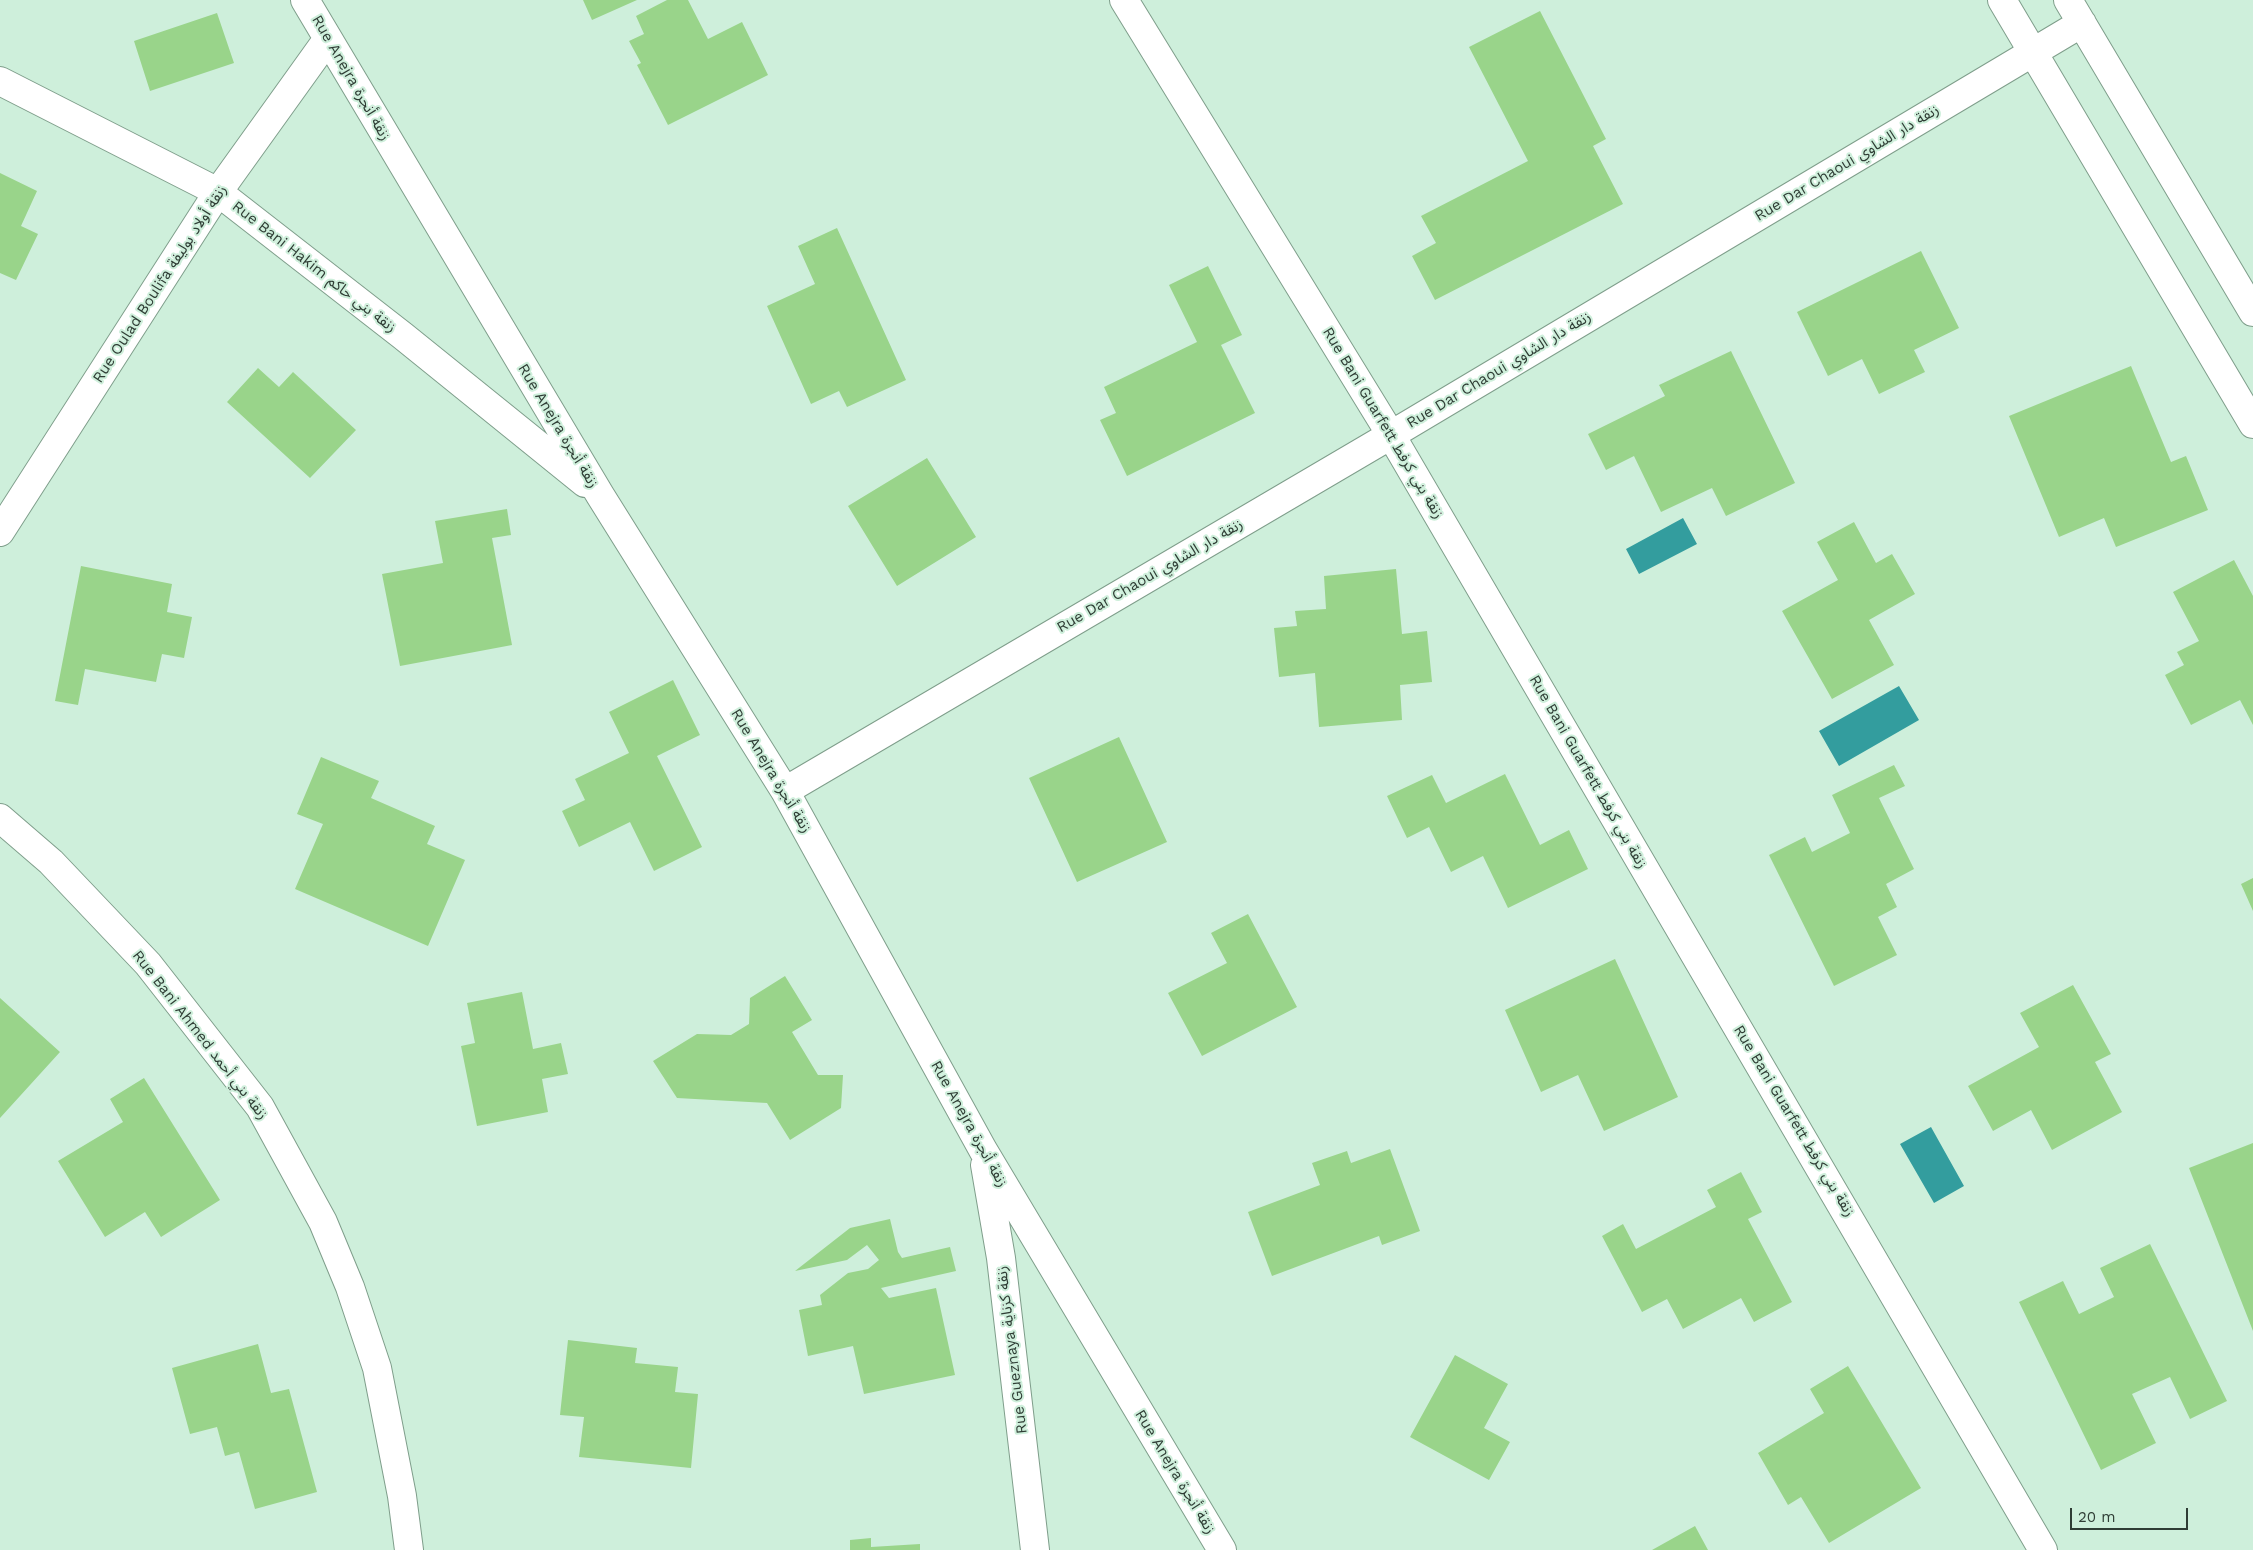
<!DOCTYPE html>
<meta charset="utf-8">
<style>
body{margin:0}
#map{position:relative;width:2253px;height:1550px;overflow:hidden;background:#ceefdb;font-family:"Work Sans",sans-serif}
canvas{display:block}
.scale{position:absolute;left:2070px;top:1508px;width:118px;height:22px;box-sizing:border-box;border:2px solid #2f3d35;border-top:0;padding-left:6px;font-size:15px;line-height:18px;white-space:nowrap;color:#2f3d35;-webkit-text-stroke:4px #ceefdb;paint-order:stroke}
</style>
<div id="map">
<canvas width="2253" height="1550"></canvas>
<div class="scale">20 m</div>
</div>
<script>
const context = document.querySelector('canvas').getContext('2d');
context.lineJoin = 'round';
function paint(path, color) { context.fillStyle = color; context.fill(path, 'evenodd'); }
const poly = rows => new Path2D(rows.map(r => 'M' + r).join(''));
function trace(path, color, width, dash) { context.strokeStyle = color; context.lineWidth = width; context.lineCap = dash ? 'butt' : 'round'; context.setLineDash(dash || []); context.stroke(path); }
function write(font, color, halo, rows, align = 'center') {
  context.font = font + ' "Work Sans","Noto Sans Arabic",sans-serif'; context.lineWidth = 4; context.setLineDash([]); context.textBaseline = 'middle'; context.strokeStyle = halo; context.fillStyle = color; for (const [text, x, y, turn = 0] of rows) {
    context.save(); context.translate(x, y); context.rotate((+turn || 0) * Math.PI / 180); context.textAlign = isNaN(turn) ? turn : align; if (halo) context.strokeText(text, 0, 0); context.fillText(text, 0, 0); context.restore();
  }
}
paint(poly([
 [1683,518,1697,544,1639,574,1626,549],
 [1899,686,1919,720,1839,766,1819,731],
 [1931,1127,1964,1186,1934,1203,1900,1144]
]), '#339d9e');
paint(poly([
 [583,0,637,0,592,20],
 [667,0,688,0,708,39,742,22,768,75,668,125,637,65,641,63,629,41,644,34,636,16],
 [1540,11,1606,139,1593,146,1623,204,1435,300,1412,256,1436,243,1421,216,1528,161,1469,47],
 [217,13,234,63,150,91,134,41],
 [0,173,37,191,21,226,38,234,16,280,0,273],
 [837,228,906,380,847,407,839,391,811,404,767,306,815,284,798,246],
 [1921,251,1959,328,1914,350,1925,372,1879,394,1862,359,1828,376,1797,312],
 [1208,266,1242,335,1221,345,1255,413,1127,476,1100,420,1116,413,1104,387,1197,342,1169,285],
 [1731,351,1795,483,1726,516,1712,488,1661,512,1634,456,1606,470,1588,434,1665,396,1659,385],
 [2131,366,2171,462,2186,456,2208,510,2116,547,2104,518,2059,537,2009,416],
 [258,368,279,387,293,372,356,430,310,478,227,402],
 [927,458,976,537,897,586,848,506],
 [507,509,511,535,492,538,512,645,400,666,382,574,443,563,435,521],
 [1854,522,1876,563,1892,554,1915,594,1869,620,1894,665,1832,699,1782,611,1838,580,1817,542],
 [2234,560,2253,596,2253,725,2240,700,2191,725,2165,675,2184,665,2177,652,2199,641,2173,592],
 [81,566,172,584,167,612,192,617,184,658,162,654,156,682,85,669,78,705,55,701],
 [1396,569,1402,634,1427,631,1432,682,1400,685,1402,720,1319,727,1315,673,1279,677,1274,628,1297,626,1295,611,1326,609,1324,576],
 [673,680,700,735,657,756,702,847,654,871,630,822,579,847,562,811,585,800,575,779,629,753,609,712],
 [1119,737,1167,842,1077,882,1029,778],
 [321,757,379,781,371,798,435,826,427,844,465,860,428,946,295,889,323,824,297,814],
 [1894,765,1905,786,1879,798,1914,869,1886,884,1897,907,1878,917,1897,955,1834,986,1769,855,1805,837,1812,852,1850,833,1832,795],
 [1505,774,1540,845,1569,830,1588,869,1508,908,1483,856,1451,872,1429,827,1407,838,1387,796,1432,775,1446,803],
 [2253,878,2253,911,2241,884],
 [1248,914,1297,1007,1202,1056,1168,993,1227,963,1211,933],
 [1615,959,1678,1097,1604,1131,1578,1075,1541,1092,1505,1010],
 [785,976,812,1020,792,1032,818,1075,843,1075,841,1108,790,1140,767,1103,677,1098,653,1061,697,1034,731,1035,749,1024,750,998],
 [2073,985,2111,1054,2095,1062,2122,1112,2052,1150,2031,1110,1993,1131,1968,1086,2039,1047,2020,1013],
 [522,992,533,1049,561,1043,568,1074,542,1079,548,1112,477,1126,461,1046,475,1043,467,1003],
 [0,998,60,1052,0,1118],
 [144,1078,220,1200,161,1237,145,1212,105,1237,58,1161,123,1122,110,1099],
 [2253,1143,2253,1331,2189,1168],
 [1390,1149,1420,1231,1382,1245,1379,1236,1272,1276,1248,1212,1320,1185,1312,1163,1347,1151,1351,1163],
 [1741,1172,1762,1212,1748,1219,1792,1302,1754,1322,1741,1298,1683,1329,1667,1299,1642,1312,1602,1236,1623,1224,1636,1249,1716,1207,1707,1190],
 [890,1219,898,1252,902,1258,950,1247,956,1271,881,1288,889,1298,936,1288,955,1375,864,1394,853,1346,808,1356,799,1310,822,1305,820,1295,848,1273,868,1269,879,1260,867,1245,847,1260,795,1271,850,1228],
 [2150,1244,2227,1401,2190,1419,2170,1377,2132,1394,2156,1443,2101,1470,2019,1302,2063,1281,2079,1314,2114,1297,2100,1268],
 [568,1340,637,1348,635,1363,678,1367,675,1392,698,1394,691,1468,579,1457,584,1417,560,1415],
 [258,1344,271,1393,289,1389,317,1492,255,1509,239,1452,225,1456,217,1427,190,1434,172,1368],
 [1455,1355,1508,1384,1484,1428,1510,1442,1489,1480,1410,1437],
 [1848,1366,1921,1488,1829,1543,1801,1497,1788,1505,1758,1453,1824,1413,1810,1389],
 [1695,1526,1708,1550,1652,1550],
 [871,1538,871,1547,920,1544,920,1550,850,1550,850,1540]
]), '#99d48a');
const minor = poly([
 [305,0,600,495,785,791,983,1150,1222,1550],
 [1124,0,1391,435,2043,1550],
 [2002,0,2253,424],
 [2068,0,2253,312],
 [0,81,218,192,403,336,585,483],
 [0,532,218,192,327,40],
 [785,791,1391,435,2082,23],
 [0,818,51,862,148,964,260,1107,323,1222,350,1287,377,1368,402,1496,409,1550],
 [985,1165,1001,1258,1035,1550]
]);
trace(minor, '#7f9e8b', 30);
trace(minor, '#fff', 28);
write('15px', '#2f3d35', '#ceefdb', [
 ["Rue Anejra زنقة أنجرة",351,78,60],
 ["Rue Dar Chaoui زنقة دار الشاوي",1847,163,-31],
 ["Rue Bani Hakim زنقة بني حاكم",314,267,38],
 ["Rue Oulad Boulifa زنقة أولاد بوليفة",160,284,-57],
 ["Rue Dar Chaoui زنقة دار الشاوي",1499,370,-31],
 ["Rue Bani Guarfett زنقة بني كرفط",1383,423,59],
 ["Rue Anejra زنقة أنجرة",558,426,59],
 ["Rue Dar Chaoui زنقة دار الشاوي",1150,576,-30],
 ["Rue Anejra زنقة أنجرة",771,771,59],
 ["Rue Bani Guarfett زنقة بني كرفط",1588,772,60],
 ["Rue Bani Ahmed زنقة بني أحمد",200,1035,52],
 ["Rue Bani Guarfett زنقة بني كرفط",1794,1121,59],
 ["Rue Anejra زنقة أنجرة",969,1124,61],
 ["Rue Gueznaya زنقة كزناية",1012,1350,-97],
 ["Rue Anejra زنقة أنجرة",1175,1472,59]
]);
</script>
